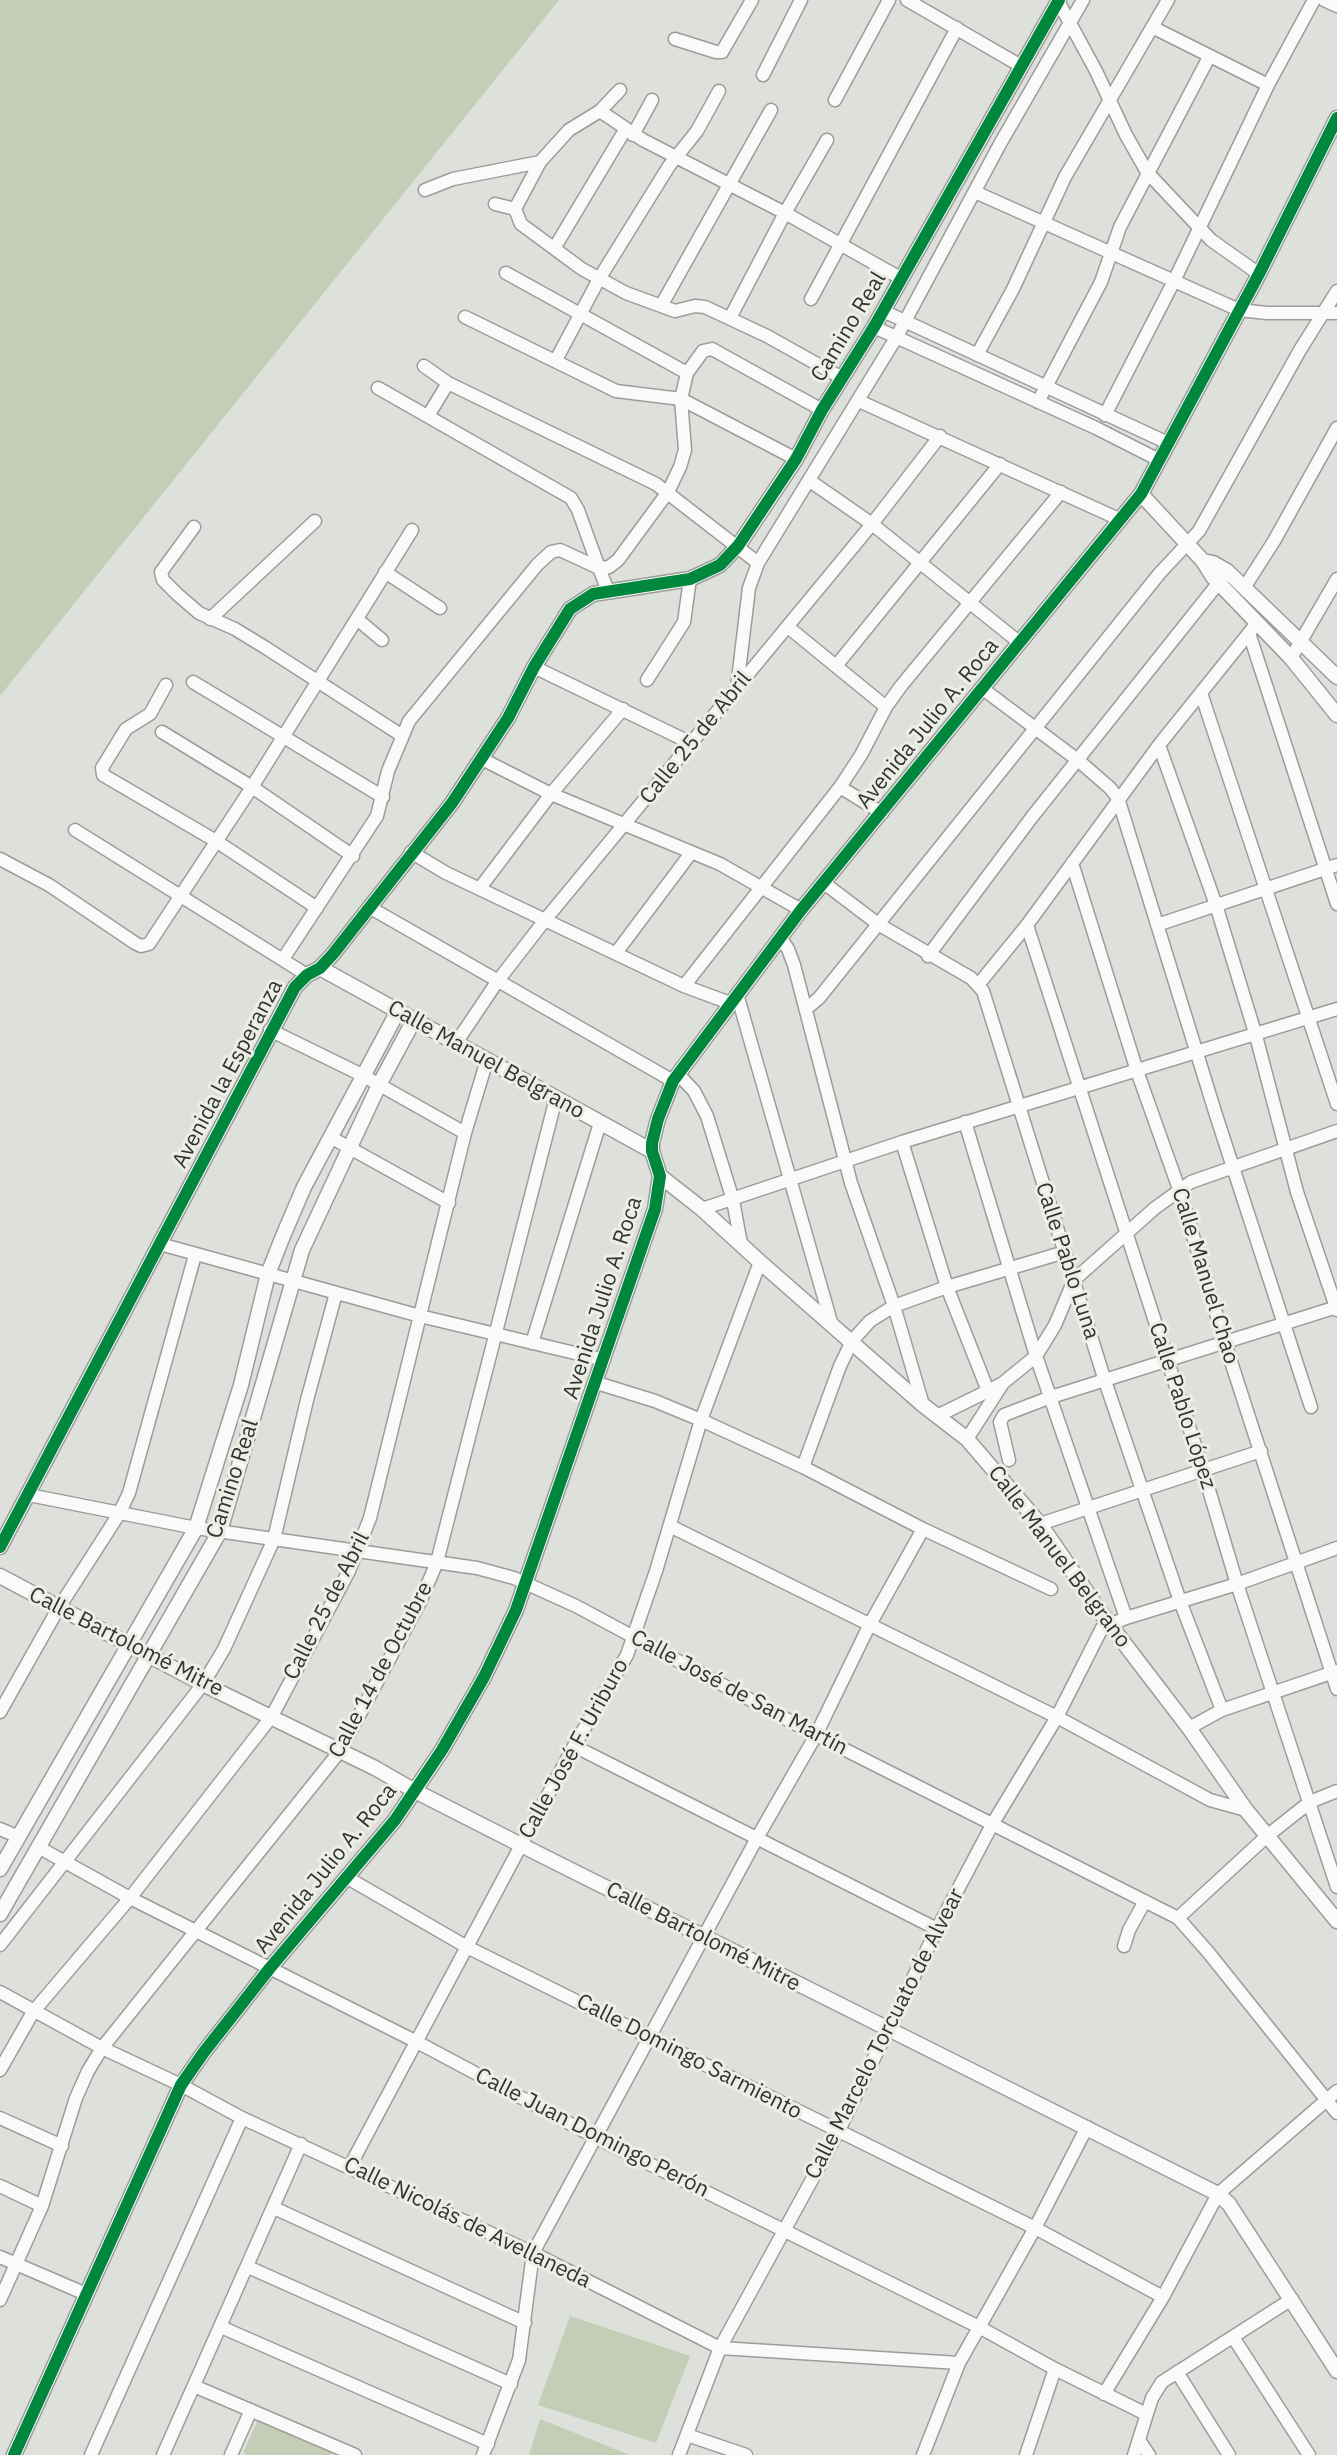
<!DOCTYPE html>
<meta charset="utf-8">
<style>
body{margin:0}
canvas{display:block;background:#dee0db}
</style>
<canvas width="1337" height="2455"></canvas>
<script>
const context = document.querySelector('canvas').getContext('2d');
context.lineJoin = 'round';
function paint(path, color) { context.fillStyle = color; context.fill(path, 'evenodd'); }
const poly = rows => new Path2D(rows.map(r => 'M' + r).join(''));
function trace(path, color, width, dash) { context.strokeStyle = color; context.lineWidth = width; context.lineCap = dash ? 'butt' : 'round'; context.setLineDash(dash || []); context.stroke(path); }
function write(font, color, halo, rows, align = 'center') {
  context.font = font + ' "IBM Plex Sans",sans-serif'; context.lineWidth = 6; context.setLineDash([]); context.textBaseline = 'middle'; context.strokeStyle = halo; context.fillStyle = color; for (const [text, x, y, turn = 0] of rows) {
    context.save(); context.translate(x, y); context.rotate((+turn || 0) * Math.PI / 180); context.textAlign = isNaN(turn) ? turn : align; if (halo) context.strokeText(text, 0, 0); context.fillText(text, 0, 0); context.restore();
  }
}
paint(poly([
 [0,0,559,0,0,696],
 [570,2316,690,2356,656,2443,538,2405],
 [259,2417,333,2451,331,2455,248,2455,243,2453],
 [540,2419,630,2455,529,2455]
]), '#c4ceb7');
const minor = poly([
 [907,0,1021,66],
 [1324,0,1337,6],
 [1058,1,1096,71,1126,135,1147,172,1211,240,1259,274],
 [1152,27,1268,85],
 [675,39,716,52,722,52,752,0],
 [763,75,801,0],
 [835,100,889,0],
 [600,111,643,140,785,213,902,279],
 [633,135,652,100],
 [425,190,453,179,540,162],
 [975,192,1239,310,1267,313,1337,313],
 [495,204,515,209,521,224,582,269,626,293,675,311,695,306,705,307,767,336,842,378],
 [515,209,540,162,569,130,600,111,620,90],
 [555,247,625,130],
 [506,273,687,373],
 [811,299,957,28],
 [661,306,771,110],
 [883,311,1168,443],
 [465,317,616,391,681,399,796,459],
 [730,318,785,213,827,140],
 [874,327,1096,428,1159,460],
 [977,355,1013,289,1065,177,1168,0],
 [556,360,599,279,669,166,697,131,719,91],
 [424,366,448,383,656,484,758,563],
 [378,388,571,498,578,510,599,568,609,567,618,560,668,492,680,467,685,450,681,399,687,373,703,351,712,349,822,410],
 [859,401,1121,520],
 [1038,402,1101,282,1120,227,1209,57],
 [1105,415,1174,281,1268,85,1314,0],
 [428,416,448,383],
 [810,481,872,524,1020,643],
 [194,527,161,572,163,580,177,594,199,613,235,629,266,648,401,735],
 [385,572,440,608],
 [1244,588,1274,541,1337,428],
 [210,619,315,521],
 [357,619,382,640],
 [788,627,886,707],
 [1249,633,1337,904],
 [1291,658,1337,579],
 [836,666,1000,464],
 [534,667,693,744],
 [647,680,684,622,690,579],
 [193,682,383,797],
 [166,685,150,714,126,729,102,768,103,775,216,841,317,908],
 [737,688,749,588,758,563,896,338,1000,144,1083,0],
 [983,689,1079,761,1110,788,1118,798,1216,1115,1311,1407],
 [1201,693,1337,1104],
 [162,732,252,787,353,856],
 [1159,745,1216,905,1256,1036,1297,1192,1337,1310],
 [482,759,551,794,720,864,801,910],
 [840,787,882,813],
 [75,830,307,975],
 [411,852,446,873,545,920,684,986,730,1003],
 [0,859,49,885,135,943,141,946,149,944,252,787,412,530],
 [1072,863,1137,1071,1179,1189,1225,1343,1337,1689],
 [824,883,878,924,971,978,983,991,1105,1381,1180,1601,1222,1710],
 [480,888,551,794,623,709],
 [369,907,673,1081],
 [1027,925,1203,1470,1237,1584,1337,1887],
 [1157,925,1337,865],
 [780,937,788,949,794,965,851,1183,894,1306,923,1405],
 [616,953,691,853],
 [928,956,1032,817,1224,576],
 [283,959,377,816,388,771,409,721,537,565,551,552,560,550,599,568,608,591],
 [978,985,1027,925,1159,745,1257,623],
 [684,986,840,787,861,755,886,707,901,686,1061,492],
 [737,994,831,1322],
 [806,1009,819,998,1159,574,1199,531,1300,350,1337,291],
 [270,1030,362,1075,465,1133],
 [456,1043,497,982,545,920,872,524,940,436],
 [678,1074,694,1091,707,1116,733,1200,741,1244],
 [965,1122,1036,1356,1126,1618],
 [330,1137,449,1203],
 [902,1142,947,1287,988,1391,1003,1383],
 [702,1209,902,1142,1337,1009],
 [160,1244,420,1316,604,1360],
 [532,1343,600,1123],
 [597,1383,655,1401,701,1420,803,1467,923,1529,1051,1589],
 [937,1416,988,1391],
 [967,1439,1003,1383,1036,1356,1055,1325,1074,1280,1155,1208,1191,1182,1337,1131],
 [1009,1460,1000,1422,1004,1415,1051,1397,1337,1307],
 [803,1467,840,1366,852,1341,870,1321,894,1306,947,1287,1065,1252],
 [29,1495,196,1528,477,1568,514,1578,576,1606,816,1735,1178,1918,1208,1952,1337,2113],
 [1040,1524,1261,1451],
 [670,1526,1057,1717,1210,1800,1246,1810],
 [0,1712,58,1609,119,1514,129,1493,195,1255],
 [1189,1728,1222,1710,1337,1671],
 [574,1746,937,1929],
 [0,1829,19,1837],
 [40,1848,130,1898,417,2042,595,2137,979,2327,1055,2369,1146,2414],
 [346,1877,467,1947,1035,2228,1163,2297],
 [1178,1918,1267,1836,1310,1802,1337,1791],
 [0,1945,203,1684,224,1649,274,1539,307,1400,336,1293],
 [1124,1946,1129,1930,1145,1901],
 [0,1992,102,2048,181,2085,242,2118,533,2253,720,2348,959,2363],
 [0,2070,33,2012,130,1898,272,1716,349,1571,370,1518,465,1133,487,1060],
 [0,2118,62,2146],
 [350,2166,574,1746,627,1655,656,1571,701,1420,760,1262],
 [0,2186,42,2206],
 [274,2208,525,2323],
 [0,2257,86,2294],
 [248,2267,511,2384],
 [0,2300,42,2206,76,2098,88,2071,102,2048,340,1751,420,1602,437,1562,556,1098],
 [221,2327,488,2444],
 [1233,2337,1309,2455],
 [1177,2372,1229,2455],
 [194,2386,355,2455],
 [1104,2394,1163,2297,1218,2194,1337,2091],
 [687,2435,746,2455],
 [1139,2440,1149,2455],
 [91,2455,242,2118],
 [163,2455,301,2144],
 [231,2455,251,2410],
 [483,2455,519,2360,533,2253,757,1838,816,1735,869,1626,923,1529],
 [679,2455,720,2348,838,2132,937,1929,993,1823,1057,1717,1102,1628,1126,1618,1237,1584,1337,1548],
 [923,2455,959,2363,1035,2228,1087,2127],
 [1026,2455,1055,2369],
 [1134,2455,1152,2398,1162,2382,1292,2299]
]);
const tertiary = poly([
 [1141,494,1203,561,1213,577,1291,658,1337,715],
 [1203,561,1213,563,1227,571,1337,677],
 [320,968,652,1151],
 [660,1176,702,1209,760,1262,923,1405,967,1439,1040,1524,1101,1613,1189,1728,1246,1810,1337,1921],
 [0,1547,295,987,307,975,320,968,333,954,452,803,508,718,534,667,570,609,593,594,690,579,720,565,738,546,796,459,822,410,874,327,1059,0],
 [0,1576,203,1684,375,1768,415,1791,521,1845,1218,2194,1229,2204,1337,2371],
 [0,1869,196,1528,241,1385,268,1274,283,1236,304,1187,398,1011],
 [0,1914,220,1531,302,1250,379,1085,414,1020],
 [14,2455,181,2085,204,2052,270,1968,395,1820,442,1750,484,1677,516,1610,655,1209,660,1176,652,1151,652,1143,658,1119,673,1081,801,910,1141,494,1259,274,1337,118]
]);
trace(minor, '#9c9d9a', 15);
trace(tertiary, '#9c9d9a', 17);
trace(minor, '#fafafa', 12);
trace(tertiary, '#fafafa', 14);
trace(poly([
 [0,1547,295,987,307,975,320,968,333,954,452,803,508,718,534,667,570,609,593,594,690,579,720,565,738,546,796,459,822,410,874,327,1059,0],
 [14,2455,181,2085,204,2052,270,1968,395,1820,442,1750,484,1677,516,1610,655,1209,660,1176,652,1151,652,1143,658,1119,673,1081,801,910,1141,494,1259,274,1337,118]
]), '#00873e', 12);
write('22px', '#333431', '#ebefe6', [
 ["Camino Real",849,327,-59],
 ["Avenida Julio A. Roca",928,724,-51],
 ["Calle 25 de Abril",696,738,-51],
 ["Calle Manuel Belgrano",486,1060,29],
 ["Avenida la Esperanza",228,1074,-62],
 ["Calle Pablo Luna",1067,1261,72],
 ["Calle Manuel Chao",1205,1276,73],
 ["Avenida Julio A. Roca",603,1298,-72],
 ["Calle Pablo López",1182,1406,72],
 ["Camino Real",233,1479,-72],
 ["Calle Manuel Belgrano",1059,1557,53],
 ["Calle 25 de Abril",327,1606,-63],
 ["Calle Bartolomé Mitre",126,1642,27],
 ["Calle 14 de Octubre",381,1670,-62],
 ["Calle José de San Martín",739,1693,28],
 ["Calle José F. Uriburo",574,1749,-61],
 ["Avenida Julio A. Roca",326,1869,-51],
 ["Calle Bartolomé Mitre",703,1937,27],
 ["Calle Marcelo Torcuato de Alvear",885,2034,-63],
 ["Calle Domingo Sarmiento",689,2057,27],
 ["Calle Juan Domingo Perón",592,2133,27],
 ["Calle Nicolás de Avellaneda",467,2223,26]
]);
</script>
